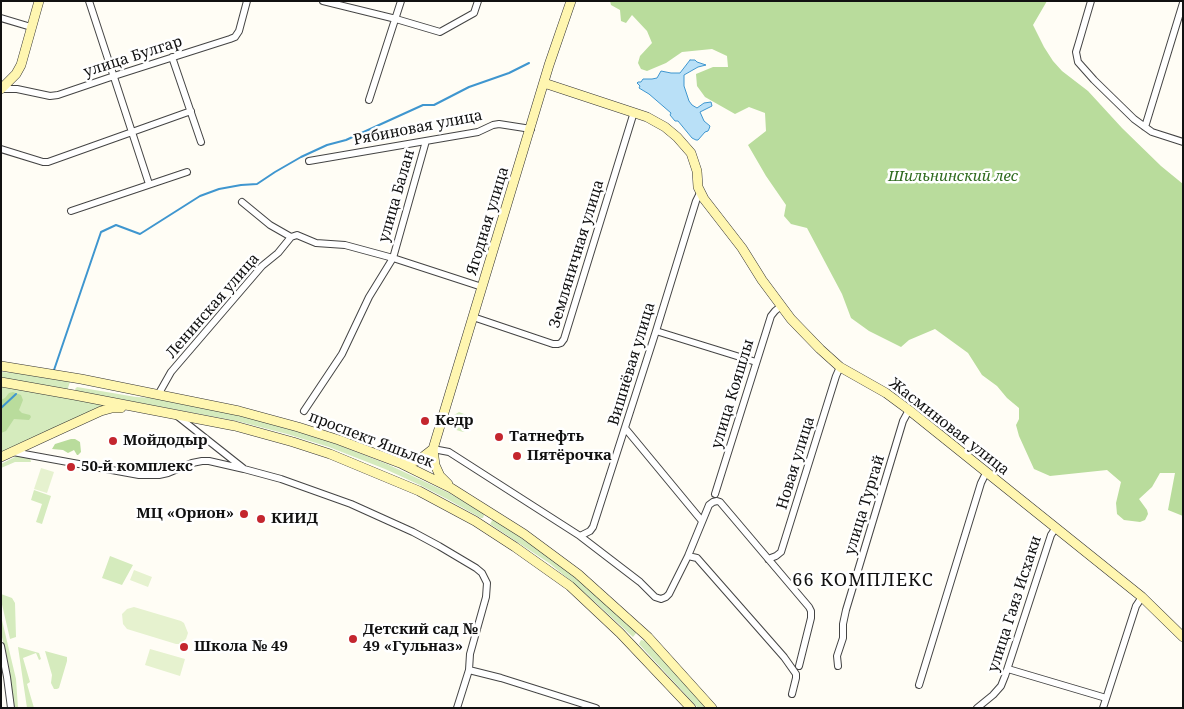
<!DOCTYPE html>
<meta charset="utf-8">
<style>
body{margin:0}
#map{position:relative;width:1184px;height:709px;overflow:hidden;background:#fffdf5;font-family:"Noto Serif",serif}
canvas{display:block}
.frame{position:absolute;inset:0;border:2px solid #111;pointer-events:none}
</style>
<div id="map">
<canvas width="1184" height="709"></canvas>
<div class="frame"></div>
</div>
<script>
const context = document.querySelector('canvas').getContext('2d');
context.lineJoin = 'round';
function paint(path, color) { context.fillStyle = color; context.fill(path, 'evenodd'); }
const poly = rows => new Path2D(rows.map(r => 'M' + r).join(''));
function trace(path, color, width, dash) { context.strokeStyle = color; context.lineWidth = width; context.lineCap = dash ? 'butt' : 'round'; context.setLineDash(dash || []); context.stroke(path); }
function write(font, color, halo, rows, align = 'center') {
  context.font = font + ' "Noto Serif",serif'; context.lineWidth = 5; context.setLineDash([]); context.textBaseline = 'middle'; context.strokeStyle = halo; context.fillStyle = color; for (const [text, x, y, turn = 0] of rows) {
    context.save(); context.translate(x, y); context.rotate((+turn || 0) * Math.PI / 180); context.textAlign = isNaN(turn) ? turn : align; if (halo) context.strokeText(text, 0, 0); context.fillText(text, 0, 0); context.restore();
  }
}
paint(poly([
 [1,372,29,374,70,382,68,388,68,390,1,378],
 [1,385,106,405,60,425,1,454],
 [77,387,136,397,153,398,238,415,289,427,331,442,387,464,449,493,483,513,484,515,483,518,481,518,447,499,422,486,385,469,329,447,287,434,237,421,76,391,75,389],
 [459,412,469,416,470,418,467,430,463,432,453,429,451,427,454,415],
 [17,456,26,456,30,458,31,462,15,462,1,468,1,464],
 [34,490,51,496,42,524,36,522,42,504,31,500],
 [493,519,552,559,574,576,637,632,633,637,595,602,571,581,549,563,490,524],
 [110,556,133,565,122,585,102,578],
 [1,594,12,598,15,603,16,637,10,639,1,600],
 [1,616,16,679,18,708,13,708,8,662,1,633],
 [641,640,646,641,707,708,698,708,639,644],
 [18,647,39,653,41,659,39,660,36,653,23,658,30,682,27,684,34,708,27,708],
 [45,651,67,657,67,661,59,688,57,689,54,689,51,683,52,675]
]), '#d5ebbd');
paint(poly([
 [610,1,1047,1,1033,25,1044,47,1053,61,1062,71,1088,91,1122,128,1161,166,1183,184,1183,516,1168,510,1175,473,1160,473,1152,487,1139,499,1147,510,1148,514,1145,520,1140,522,1124,520,1117,514,1116,503,1121,482,1107,470,1050,476,1034,469,1019,436,1016,425,1019,419,1019,408,1007,398,997,386,982,375,968,353,935,329,909,340,901,347,869,331,851,318,842,294,807,228,791,224,784,216,786,205,766,176,748,145,766,131,765,113,749,107,735,114,705,97,697,86,696,74,713,67,728,67,727,56,712,49,682,52,666,63,647,71,641,69,638,63,640,56,652,43,647,31,632,15,626,23,621,21,620,10,611,5],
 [13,392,21,395,23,400,19,410,22,413,30,415,31,417,29,420,14,419,6,431,1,433,1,400,5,398,9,393],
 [71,439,75,439,80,442,81,452,78,455,77,455,74,450,68,453,63,450,52,449,55,444]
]), '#b9dc9c');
paint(poly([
 [41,468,54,472,47,493,34,489],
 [134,570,152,577,148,587,130,580],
 [134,607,181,621,184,623,188,633,186,639,180,644,176,644,127,629,123,624,122,614,127,609],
 [150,649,185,659,180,676,145,665]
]), '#e6f2cf');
const water = poly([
 [690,60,695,60,697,62,706,65,698,67,684,75,684,86,689,101,692,105,697,108,704,103,711,102,712,106,700,112,704,121,710,126,709,129,708,131,705,132,698,140,696,140,692,138,678,121,675,121,670,115,671,113,649,94,639,88,640,86,637,83,638,82,641,82,643,79,652,79,657,78,661,71,671,73,680,73,690,60]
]);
paint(water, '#b9e0f7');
trace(water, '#3f96cf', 1);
trace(poly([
 [54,370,101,232,116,225,140,234,200,196,219,189,241,185,257,184,275,172,301,157,327,145,346,140,423,105,434,105,469,87,509,73,529,63],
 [1,408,16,394]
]), '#3f96cf', 2);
const street = poly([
 [89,1,149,184],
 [323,1,396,19,440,32,474,13,478,1],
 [1091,1,1079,42,1076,52,1078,62,1094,80,1134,119,1145,127,1152,132,1183,142],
 [1,18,31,27],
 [172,57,201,142],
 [2,89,17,89,50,96,58,95,114,76,230,39,235,37,239,31,247,1],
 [369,100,401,1],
 [1145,127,1183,3],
 [1,149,43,162,48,162,191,111],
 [309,161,478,132,493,125,499,124,531,129],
 [242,202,270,225,291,237],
 [71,211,187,172],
 [291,237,297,235,316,243,345,245,393,258,482,287],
 [473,317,553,344,558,344,561,343,564,339,634,112],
 [656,331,756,362],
 [158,395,171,372,262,266,278,253,291,237],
 [304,411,342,354,369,297,393,258,426,141],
 [176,415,243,468],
 [625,428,702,521],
 [433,449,449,452,580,536,640,582,655,597,661,599,666,597,669,594,688,556,709,505,713,502,717,501,720,502,809,607,811,611,811,618,799,666],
 [13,452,139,475,159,475,168,473,192,463,202,461,209,461,244,469,281,479,351,504,413,532,439,546,476,568,482,573,487,583,486,597,470,654,469,670,457,708],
 [715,494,771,316,775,311,781,306],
 [580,536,590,531,593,527,656,331,696,201,700,193],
 [688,556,697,558,784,657,796,674,796,678,792,694],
 [768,559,776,556,781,552,836,376,840,367],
 [1,646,7,677,11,708],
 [838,666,837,656,843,638,843,624,846,610,903,421,909,410],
 [1008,669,1106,698],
 [469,670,501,678,596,708],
 [919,685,981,483,986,473],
 [977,708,993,695,1001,686,1005,676,1051,535,1055,529],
 [1103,708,1136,606,1142,597]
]);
const secondary = poly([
 [544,83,647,117,665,127,677,137,691,153,697,171,698,187,704,199,742,248,762,280,791,319,820,349,840,367,886,393,909,410,1142,597,1183,637],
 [1,89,16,74,21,65,39,1],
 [1,366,81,379,239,411,298,427,339,440,400,463,451,488,524,534,578,574,648,637,712,708],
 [1,382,74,395,235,426,293,442,330,454,419,491,475,521,515,547,570,586,620,633,691,708],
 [1,457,55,432,101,411,112,408,121,408],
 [400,463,410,463,419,460,433,449],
 [448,484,440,476,435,465,433,449,549,65,571,1]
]);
trace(street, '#444', 8);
trace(secondary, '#333', 10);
trace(street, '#fff', 6);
trace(secondary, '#fff6b0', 9);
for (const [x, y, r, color] of [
 [425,421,5,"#c4262e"],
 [499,437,5,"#c4262e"],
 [113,441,5,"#c4262e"],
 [517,456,5,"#c4262e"],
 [71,467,5,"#c4262e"],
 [244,514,5,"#c4262e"],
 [261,519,5,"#c4262e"],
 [353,639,5,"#c4262e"],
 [184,647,5,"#c4262e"]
]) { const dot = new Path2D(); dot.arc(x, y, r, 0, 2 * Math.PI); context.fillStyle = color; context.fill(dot); trace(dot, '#fff', 2); }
write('15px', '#111', '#fff', [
 ["улица Булгар",133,57,-18],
 ["Рябиновая улица",418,128,-11],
 ["улица Балан",397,196,-74],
 ["Ягодная улица",488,221,-73],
 ["Земляничная улица",577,254,-73],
 ["Ленинская улица",213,306,-49],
 ["Вишнёвая улица",632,364,-73],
 ["улица Кояшлы",733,394,-73],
 ["Жасминовая улица",949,427,38],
 ["проспект Яшьлек",371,440,21],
 ["Новая улица",796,463,-73],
 ["улица Тургай",865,505,-73],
 ["улица Гаяз Исхаки",1015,604,-72]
]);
write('italic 15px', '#2f6b1f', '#fff', [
 ["Шильнинский лес",953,177]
]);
write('bold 15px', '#111', '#fff', [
 ["Кедр",435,421],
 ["Татнефть",509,437],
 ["Мойдодыр",123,441],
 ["Пятёрочка",527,456],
 ["50-й комплекс",81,467],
 ["МЦ «Орион»",234,514,"right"],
 ["КИИД",271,519],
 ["Детский сад №",363,630],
 ["49 «Гульназ»",363,647],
 ["Школа № 49",194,647]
], 'left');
context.letterSpacing = '1px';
write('18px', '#111', '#fff', [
 ["66 КОМПЛЕКС",863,581]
]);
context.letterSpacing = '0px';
</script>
